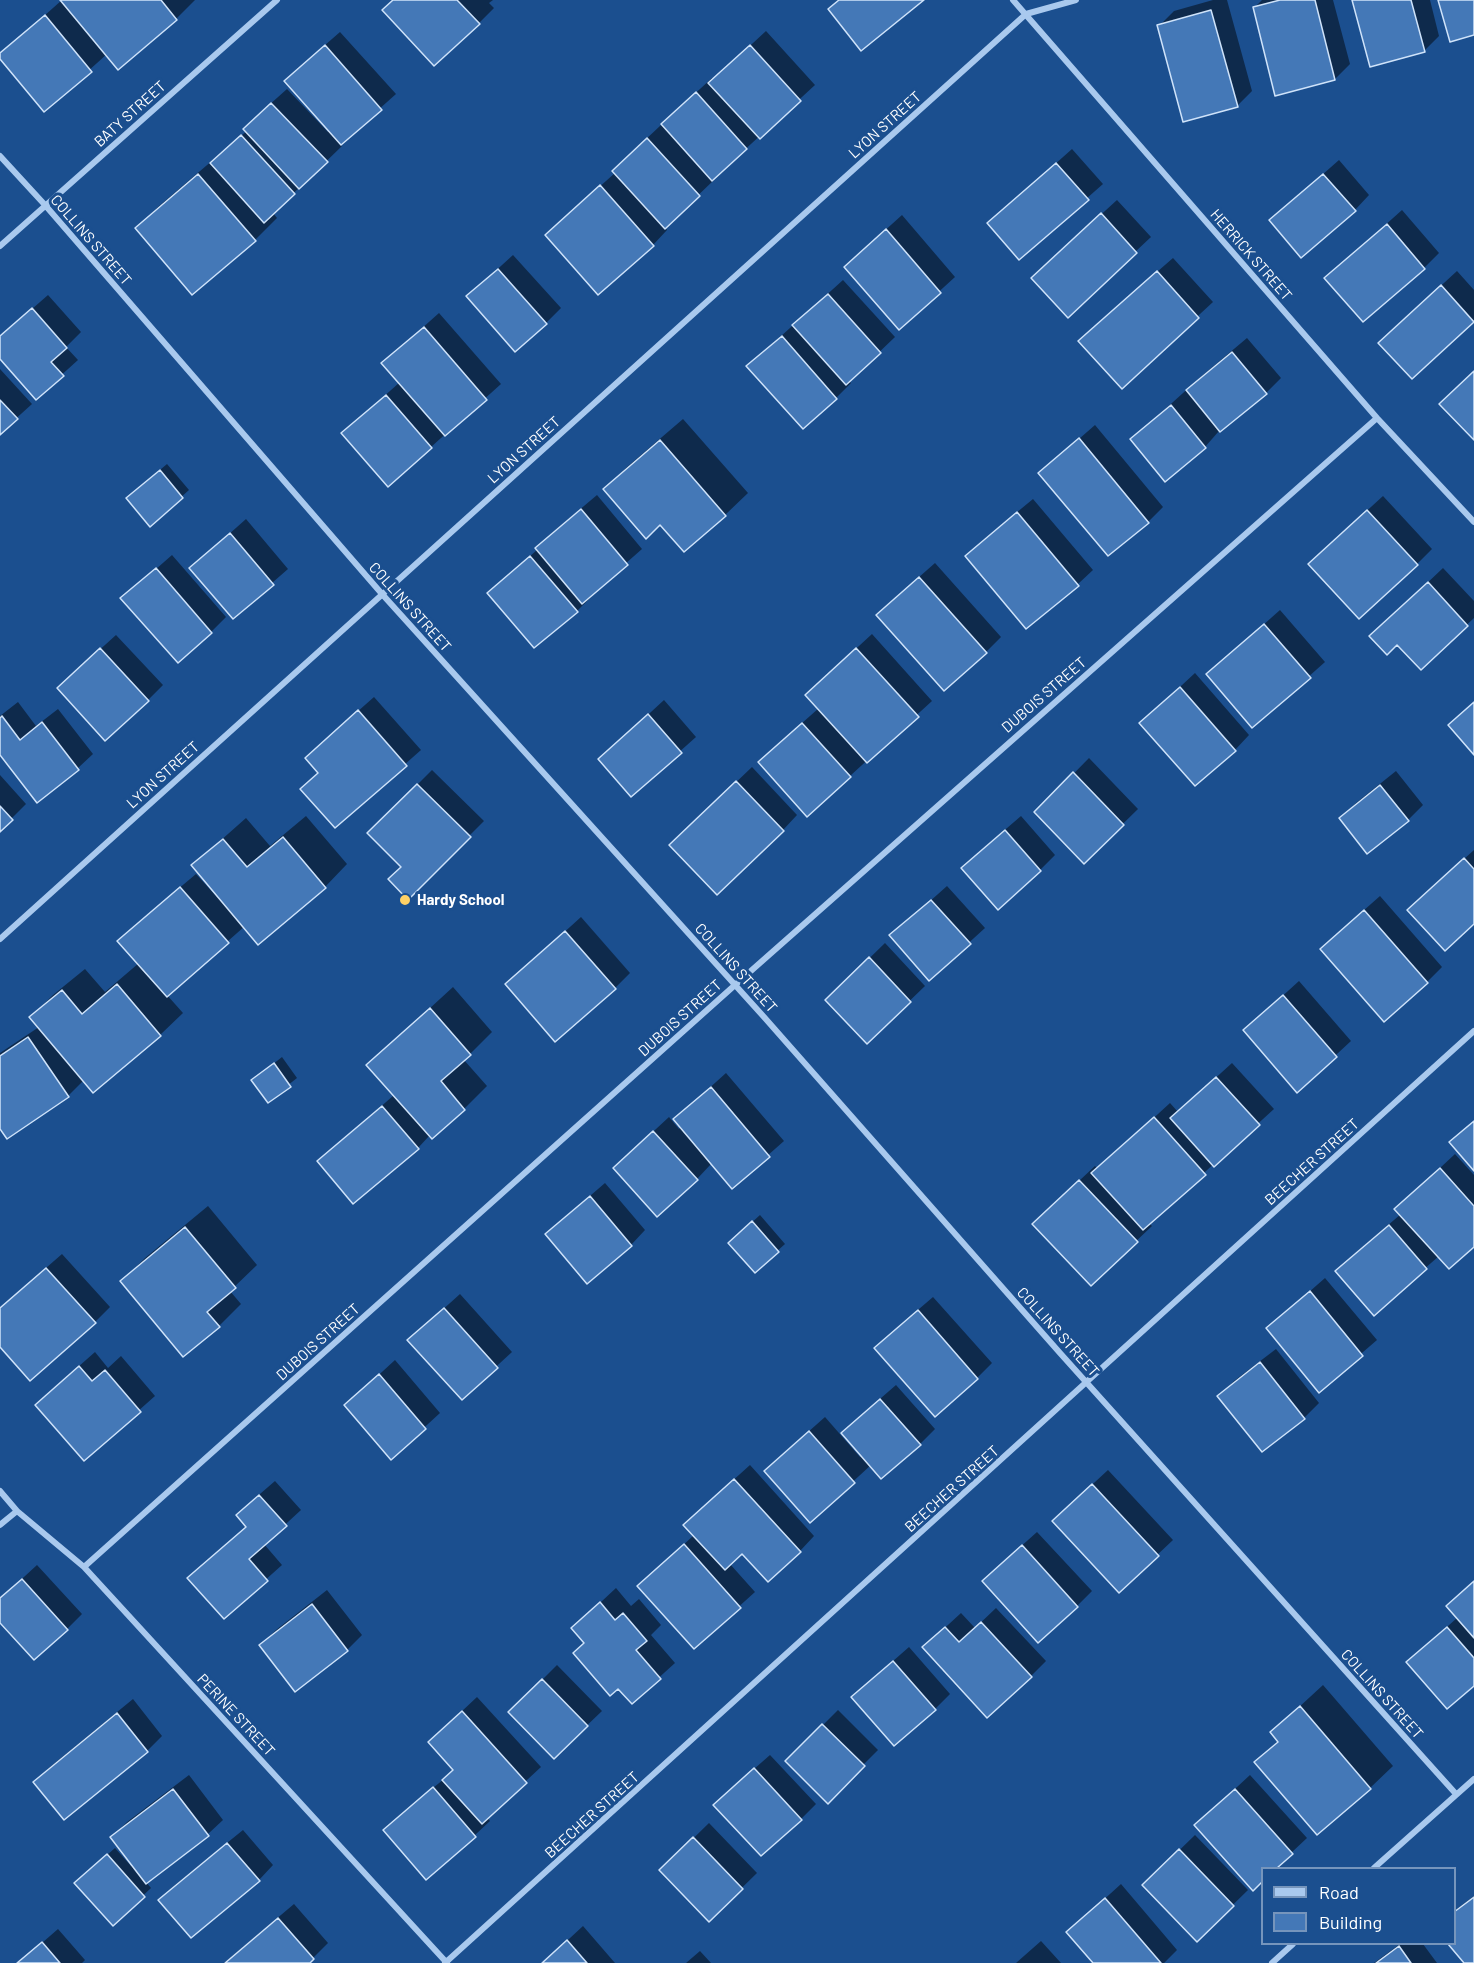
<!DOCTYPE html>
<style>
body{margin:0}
#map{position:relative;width:1474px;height:1963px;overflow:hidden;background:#1b4f8f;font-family:Barlow,sans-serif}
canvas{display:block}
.legend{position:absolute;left:1261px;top:1867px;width:195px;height:78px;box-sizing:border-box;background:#1b4f8f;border:2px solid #7695bc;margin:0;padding:8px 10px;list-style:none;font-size:18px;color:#fff}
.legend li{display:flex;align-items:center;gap:12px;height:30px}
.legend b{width:30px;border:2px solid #7695bc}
</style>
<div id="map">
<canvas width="1474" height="1963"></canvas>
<ul class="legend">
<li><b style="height:8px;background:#a9c9ee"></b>Road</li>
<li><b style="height:16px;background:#4478b7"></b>Building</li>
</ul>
</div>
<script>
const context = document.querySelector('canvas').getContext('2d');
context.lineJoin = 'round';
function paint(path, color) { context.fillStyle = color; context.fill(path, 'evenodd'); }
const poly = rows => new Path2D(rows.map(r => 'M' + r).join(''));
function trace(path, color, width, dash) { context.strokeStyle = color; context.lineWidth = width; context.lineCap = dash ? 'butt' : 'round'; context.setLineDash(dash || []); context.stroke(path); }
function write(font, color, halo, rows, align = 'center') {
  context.font = font + ' Barlow,sans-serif'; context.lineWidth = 6; context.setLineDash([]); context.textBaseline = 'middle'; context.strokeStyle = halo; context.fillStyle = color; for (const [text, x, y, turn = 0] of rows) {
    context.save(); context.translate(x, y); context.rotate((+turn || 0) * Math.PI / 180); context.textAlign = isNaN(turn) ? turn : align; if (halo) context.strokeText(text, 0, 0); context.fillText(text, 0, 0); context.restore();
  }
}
paint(poly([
 [62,0,195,0,176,19,118,68,107,54,45,110,0,55],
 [394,0,493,0,489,3,494,8,479,23],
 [1213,0,1227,0,1252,91,1237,106,1159,26,1174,11],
 [1262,0,1333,0,1350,64,1335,79,1255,7],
 [1354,0,1430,0,1439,36,1424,51],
 [766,31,815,85,713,179,714,180,665,227,667,230,653,245,562,220,615,173,628,156,677,110,712,78,713,80],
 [340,32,396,94,340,144,342,146,273,213,277,218,255,240,137,228,159,206,247,131,259,114,287,89,328,132,330,130,301,66],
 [1072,149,1103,184,1019,258,989,223],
 [1339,160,1369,195,1355,210,1271,220],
 [1117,200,1151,237,1068,315,1048,263],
 [1402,210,1439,253,1424,268,1326,278],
 [902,215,955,277,899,328,861,252],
 [513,255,561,308,546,323,468,296],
 [1173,258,1213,302,1122,386,1095,326],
 [1457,271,1474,290,1474,320,1412,377,1395,328],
 [843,280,895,337,849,381,851,383,836,398,803,427,748,366],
 [48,295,81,332,66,347,78,360,36,398,0,357,0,337],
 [439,313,501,384,431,447,343,433,400,382,383,363],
 [1247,338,1281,378,1266,393,1219,431,1205,447,1132,439,1203,375],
 [0,369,32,404,0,433],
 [683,419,748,493,725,515,684,550,661,523,605,489,627,467],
 [1095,425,1163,507,1148,522,1109,554,1040,473],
 [167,464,189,490,150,525,135,491],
 [597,495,642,549,591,594,592,596,577,611,535,646,489,593,538,549,552,533],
 [1383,496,1432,549,1417,564,1325,549],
 [1033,499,1093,570,1078,584,967,556,982,541],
 [246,519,288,569,233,617,191,568],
 [172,555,226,617,211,632,123,598],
 [935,563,1001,637,986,652,893,600],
 [1443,568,1474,601,1474,618,1421,668,1386,622],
 [1280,610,1325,662,1253,726,1208,674],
 [872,634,932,701,850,776,775,747,819,708,822,680],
 [116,635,163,685,148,700,74,673],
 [1195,673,1249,735,1235,750,1141,723],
 [374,697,421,750,335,826,302,789,319,772,322,743],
 [664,700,696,737,631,795,600,759],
 [18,702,36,726,58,709,93,754,78,768,0,753,0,716],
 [1089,758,1138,809,1084,862,1036,812],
 [752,767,797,815,783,830,686,830],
 [432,770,484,821,408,897,402,866,369,833],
 [1396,771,1423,805,1408,820,1341,818,1356,803],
 [0,775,26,804,0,830],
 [306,816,347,864,325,887,245,926,167,995,183,1013,160,1035,93,1091,84,1080,68,1096,0,1127,0,1053,39,1027,31,1017,53,995,85,969,105,992,139,963,134,926,196,874,218,898,220,897,193,865,246,818,270,846],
 [1021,816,1055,855,1040,870,978,853],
 [1474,850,1474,922,1424,895],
 [947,886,985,928,929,979,891,936],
 [1380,896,1442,967,1427,982,1337,934],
 [581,917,630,973,615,988,507,984],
 [885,943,925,986,867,1042,842,985],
 [1299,981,1351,1041,1297,1091,1245,1030],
 [453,987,492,1032,464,1060,487,1086,464,1109,432,1137,430,1135,418,1148,319,1161,394,1095,368,1065],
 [282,1057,297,1078,268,1101,253,1080],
 [1232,1063,1274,1109,1149,1223,1152,1226,1091,1284,1049,1209,1095,1166,1098,1169,1170,1103,1178,1112],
 [726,1073,784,1141,732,1187,712,1163,697,1179,630,1153,669,1117,679,1129,681,1127,675,1119],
 [1455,1154,1474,1175,1474,1245,1439,1256,1374,1313,1352,1256,1401,1214,1396,1209],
 [605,1183,645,1230,631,1245,562,1220],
 [208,1206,257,1265,230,1291,241,1304,219,1326,122,1281,145,1258],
 [760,1215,785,1244,755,1271,737,1236],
 [62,1254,110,1307,95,1322,0,1345,0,1308],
 [1325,1278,1377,1340,1319,1390,1268,1328],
 [460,1294,512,1352,462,1398,409,1340],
 [933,1297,992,1363,977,1378,891,1333],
 [1276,1349,1319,1403,1304,1418,1219,1396,1234,1381],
 [95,1352,108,1368,121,1356,155,1396,84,1459,52,1390],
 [395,1360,440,1413,391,1458,346,1405],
 [896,1385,935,1429,920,1444,871,1465,810,1521,781,1456,825,1417,860,1457,863,1455,858,1418],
 [750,1465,814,1536,800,1551,742,1552,730,1564,755,1592,694,1647,639,1586,694,1535,700,1510],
 [1108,1470,1173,1540,1119,1591,1069,1506],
 [275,1481,301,1510,264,1544,282,1565,224,1617,189,1578,247,1526,253,1500],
 [1037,1532,1092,1591,1077,1606,999,1566],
 [37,1565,82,1614,67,1629,0,1621,0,1599],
 [1474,1581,1474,1684,1408,1662,1458,1617],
 [616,1588,631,1606,639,1599,661,1625,651,1635,675,1663,632,1702,573,1628],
 [327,1590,362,1635,347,1650,296,1689,261,1645,276,1630],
 [996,1608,1046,1661,1031,1676,924,1647,961,1613,975,1628],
 [909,1647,950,1694,935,1709,868,1683],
 [557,1665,602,1711,554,1757,510,1712],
 [1323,1685,1393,1766,1370,1788,1317,1833,1256,1762,1279,1740,1272,1732],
 [477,1697,541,1767,487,1817,490,1821,475,1835,426,1878,385,1830,400,1815,455,1770,444,1728],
 [133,1699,162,1736,147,1751,65,1818,35,1782,50,1767],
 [838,1710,878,1750,827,1801,787,1761],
 [770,1755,816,1804,801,1819,730,1790],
 [189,1775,223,1820,208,1834,146,1882,151,1888,113,1924,83,1876,115,1848,131,1866,133,1865,112,1837,127,1822],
 [1250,1775,1307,1838,1275,1868,1262,1868,1262,1880,1253,1888,1211,1811],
 [709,1823,757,1873,709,1920,661,1870],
 [243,1830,273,1865,259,1880,160,1900,175,1885],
 [1195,1835,1248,1890,1197,1940,1159,1870],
 [1121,1884,1177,1950,1164,1963,1095,1963,1068,1932],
 [1474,1896,1474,1963,1465,1963,1450,1944,1454,1944,1454,1911],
 [294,1904,328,1943,308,1963,224,1963],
 [583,1926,615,1963,543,1963],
 [58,1929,85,1960,82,1963,19,1963],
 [1041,1941,1061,1963,1016,1963],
 [1400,1944,1423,1944,1437,1963,1374,1963],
 [700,1951,711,1963,686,1963]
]), '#0007');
const building = poly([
 [60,0,161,0,177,20,118,70,60,0],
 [393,0,457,0,480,24,434,66,382,10,393,0],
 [839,0,924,0,861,51,828,9,839,0],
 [1280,0,1315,0,1335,80,1275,96,1253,7,1280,0],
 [1352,0,1411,0,1425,52,1370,67,1352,0],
 [1438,0,1474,0,1474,35,1450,42,1438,0],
 [1211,10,1238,107,1183,122,1157,25,1211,10],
 [45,15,92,72,44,112,0,59,0,53,45,15],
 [325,45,382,110,341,145,284,81,325,45],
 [750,45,801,101,760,139,708,83,750,45],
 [696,92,747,149,712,181,661,124,696,92],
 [271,103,328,162,299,189,243,129,271,103],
 [241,135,295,194,264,223,210,163,241,135],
 [647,138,700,196,665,229,612,171,647,138],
 [1056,163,1089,200,1019,260,987,223,1056,163],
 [198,174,256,241,192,295,135,228,198,174],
 [1323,174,1356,211,1301,258,1269,220,1323,174],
 [600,185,654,246,598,295,545,235,600,185],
 [1101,213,1137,253,1068,318,1031,278,1101,213],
 [1387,224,1425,269,1363,322,1324,278,1387,224],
 [886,229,941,293,899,330,844,267,886,229],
 [498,269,547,324,515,352,466,296,498,269],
 [1157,271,1199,318,1122,389,1078,341,1157,271],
 [1441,285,1474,322,1412,379,1378,343,1441,285],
 [828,294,881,353,846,385,792,325,828,294],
 [32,308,67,348,51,362,64,376,36,400,0,359,0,336,32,308],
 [424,327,487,400,445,436,381,363,424,327],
 [782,336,837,399,803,429,746,366,782,336],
 [1232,352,1267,394,1220,432,1186,390,1232,352],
 [1474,371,1474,440,1439,404,1474,371],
 [386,395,432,448,388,487,341,433,386,395],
 [0,400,18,419,0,435,0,400],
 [1171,405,1206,448,1165,482,1130,439,1171,405],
 [1079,438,1149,523,1108,556,1038,473,1079,438],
 [660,440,726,516,684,552,660,525,646,539,603,489,660,440],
 [160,470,183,498,150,527,126,498,160,470],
 [581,509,628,565,582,604,535,548,581,509],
 [1367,510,1418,565,1359,619,1308,564,1367,510],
 [1017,512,1079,586,1026,629,965,556,1017,512],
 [230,533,274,585,233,619,189,568,230,533],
 [530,556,578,612,534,648,487,593,530,556],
 [156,568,212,633,178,663,120,598,156,568],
 [919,577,987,653,944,691,876,615,919,577],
 [1428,582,1468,626,1421,670,1397,645,1387,655,1369,636,1428,582],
 [1264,624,1311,678,1252,728,1206,674,1264,624],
 [100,648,149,701,105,741,57,688,100,648],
 [856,648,919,717,867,763,805,695,856,648],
 [1180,687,1236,751,1195,786,1139,723,1180,687],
 [1474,702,1474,755,1448,725,1474,702],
 [358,710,407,766,335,828,300,789,318,773,305,758,358,710],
 [648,714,682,753,631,797,598,759,648,714],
 [2,716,20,740,42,722,79,770,37,803,0,755,0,718,2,716],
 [802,723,851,777,807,817,758,762,802,723],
 [1073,772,1124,825,1084,864,1034,812,1073,772],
 [736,781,784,831,717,895,669,845,736,781],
 [417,784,471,837,408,900,388,879,401,867,367,833,417,784],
 [1380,785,1409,821,1367,854,1339,818,1380,785],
 [0,806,13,820,0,832,0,806],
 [1005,830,1041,871,998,910,961,868,1005,830],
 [283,837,326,888,258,945,191,865,223,839,247,867,283,837],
 [1464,858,1474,869,1474,924,1445,951,1407,910,1464,858],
 [180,887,229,943,167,997,117,941,180,887],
 [931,900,971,944,929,981,889,935,931,900],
 [1364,910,1428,983,1384,1022,1320,949,1364,910],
 [565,931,616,989,555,1042,505,984,565,931],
 [869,957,911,1002,867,1044,825,1000,869,957],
 [117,984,161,1036,93,1093,29,1017,62,990,82,1014,117,984],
 [1283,995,1337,1057,1297,1093,1243,1030,1283,995],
 [430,1008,471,1055,441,1081,465,1110,432,1139,366,1065,430,1008],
 [28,1037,69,1097,7,1139,0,1129,0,1056,28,1037],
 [274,1063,291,1087,268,1103,251,1080,274,1063],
 [1216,1077,1260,1125,1214,1167,1170,1118,1216,1077],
 [711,1087,770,1157,732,1189,673,1119,711,1087],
 [382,1106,419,1149,353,1204,317,1161,382,1106],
 [1154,1117,1206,1175,1143,1230,1091,1173,1154,1117],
 [1474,1121,1474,1171,1449,1142,1474,1121],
 [653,1131,698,1180,657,1217,613,1168,653,1131],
 [1440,1168,1474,1206,1474,1247,1449,1269,1394,1209,1440,1168],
 [1079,1180,1138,1242,1091,1286,1032,1224,1079,1180],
 [590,1196,632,1246,587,1284,545,1234,590,1196],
 [752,1221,779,1252,755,1273,728,1243,752,1221],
 [1389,1225,1427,1269,1374,1316,1335,1271,1389,1225],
 [185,1227,236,1288,207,1312,220,1327,183,1357,120,1281,185,1227],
 [46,1268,96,1323,30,1381,0,1347,0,1308,46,1268],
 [1310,1291,1363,1356,1319,1393,1266,1328,1310,1291],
 [444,1308,498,1368,462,1400,407,1340,444,1308],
 [918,1310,978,1379,935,1417,874,1348,918,1310],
 [1260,1362,1305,1419,1262,1452,1217,1396,1260,1362],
 [79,1366,92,1381,105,1370,141,1412,84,1461,35,1405,79,1366],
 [379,1374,426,1429,391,1460,344,1405,379,1374],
 [880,1399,921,1445,881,1479,841,1433,880,1399],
 [809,1431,855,1483,810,1523,764,1471,809,1431],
 [734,1479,801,1552,768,1582,742,1554,725,1570,683,1525,734,1479],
 [1092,1484,1159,1556,1119,1593,1052,1521,1092,1484],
 [259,1495,287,1526,249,1559,268,1581,224,1619,187,1578,246,1527,236,1515,259,1495],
 [684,1544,741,1608,694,1649,637,1586,684,1544],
 [1022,1545,1078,1607,1038,1643,982,1581,1022,1545],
 [22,1579,68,1630,34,1660,0,1623,0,1598,22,1579],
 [1474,1581,1474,1638,1446,1606,1474,1581],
 [600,1602,615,1620,623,1613,647,1641,636,1650,661,1679,632,1704,618,1689,610,1696,573,1653,584,1643,571,1628,600,1602],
 [312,1604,348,1651,295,1692,259,1645,312,1604],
 [981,1622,1032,1677,987,1718,922,1647,945,1627,959,1642,981,1622],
 [1447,1627,1474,1658,1474,1686,1447,1709,1406,1662,1447,1627],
 [893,1661,936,1710,894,1746,851,1697,893,1661],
 [542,1679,588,1726,554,1759,508,1712,542,1679],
 [1300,1706,1371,1789,1317,1835,1254,1762,1278,1742,1270,1732,1300,1706],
 [462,1711,527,1783,482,1824,442,1780,453,1770,428,1742,462,1711],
 [117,1713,148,1752,64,1820,33,1782,117,1713],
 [822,1724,865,1766,828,1804,785,1761,822,1724],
 [754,1768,802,1820,761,1856,713,1805,754,1768],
 [433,1787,476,1837,426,1880,383,1830,433,1787],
 [173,1789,209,1836,146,1884,110,1837,173,1789],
 [1235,1789,1293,1854,1277,1868,1262,1868,1262,1882,1253,1891,1194,1825,1235,1789],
 [693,1837,743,1889,709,1922,659,1870,693,1837],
 [227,1843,260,1881,191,1938,158,1900,227,1843],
 [1179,1849,1234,1906,1197,1942,1142,1885,1179,1849],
 [107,1854,145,1897,113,1926,74,1883,107,1854],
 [1474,1897,1474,1963,1464,1963,1448,1944,1454,1944,1454,1912,1474,1897],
 [1105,1898,1161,1963,1093,1963,1066,1932,1105,1898],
 [278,1918,314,1959,310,1963,225,1963,278,1918],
 [567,1940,587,1963,542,1963,567,1940],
 [42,1942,60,1963,17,1963,42,1942],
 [1399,1946,1411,1963,1376,1963,1399,1946]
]);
paint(building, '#4478b7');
trace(building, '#cfe3fa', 1.5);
trace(poly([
 [1013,0,1377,418,1474,522],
 [0,156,45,205,382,594,764,1017,1060,1353,1456,1794],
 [0,246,277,0],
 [0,939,1026,14,1076,0],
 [0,1491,17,1511,84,1567,447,1963],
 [0,1525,17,1511],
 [84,1567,735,985,1377,418],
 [1374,1868,1474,1779],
 [445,1963,1474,1031],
 [1272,1963,1293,1944]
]), '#a9c9ee', 6);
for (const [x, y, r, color] of [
 [405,900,6,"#ffd166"]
]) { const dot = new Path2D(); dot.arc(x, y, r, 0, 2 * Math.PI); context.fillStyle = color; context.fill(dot); trace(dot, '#1b4f8f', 2); }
write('15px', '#fff', '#1b4f8f', [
 ["BATY STREET",130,114,-42],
 ["LYON STREET",885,125,-42],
 ["COLLINS STREET",91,240,49],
 ["HERRICK STREET",1251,255,49],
 ["LYON STREET",524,450,-42],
 ["COLLINS STREET",410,607,48],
 ["DUBOIS STREET",1044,695,-41],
 ["LYON STREET",163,775,-42],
 ["COLLINS STREET",736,968,48],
 ["DUBOIS STREET",680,1018,-42],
 ["BEECHER STREET",1312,1162,-42],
 ["COLLINS STREET",1058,1332,48],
 ["DUBOIS STREET",318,1342,-42],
 ["BEECHER STREET",952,1489,-42],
 ["COLLINS STREET",1382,1694,48],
 ["PERINE STREET",236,1715,47],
 ["BEECHER STREET",592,1815,-42]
]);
write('bold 15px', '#fff', '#1b4f8f', [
 ["Hardy School",417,900]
], 'left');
</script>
